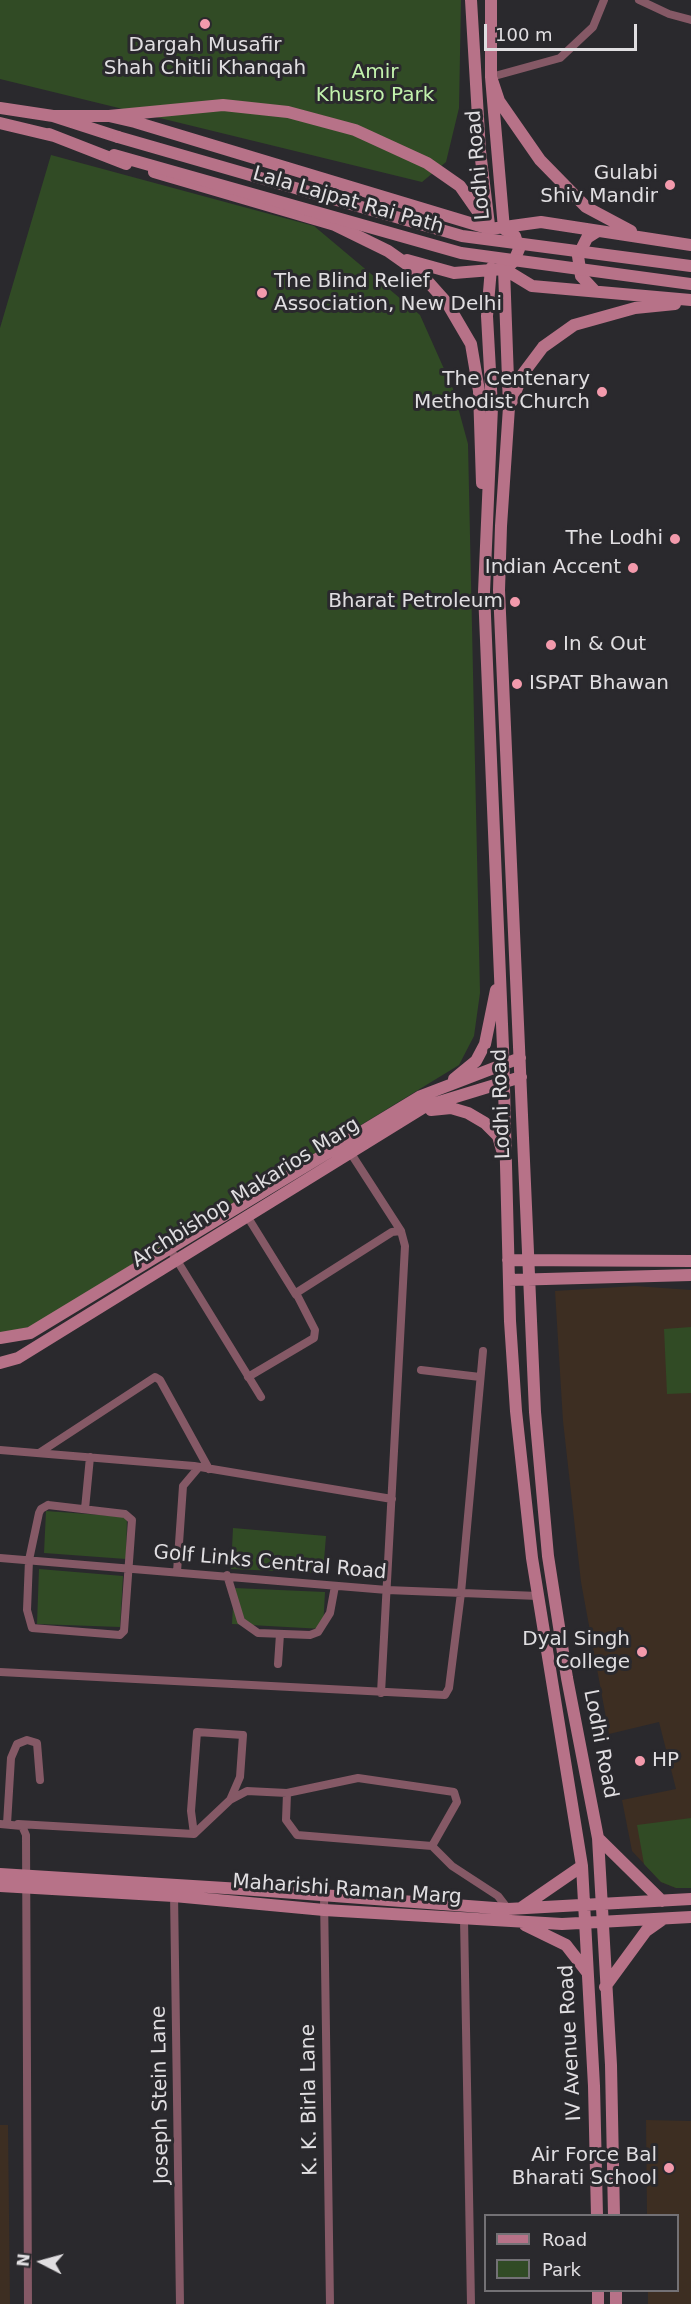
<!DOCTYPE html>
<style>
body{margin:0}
#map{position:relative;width:691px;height:2304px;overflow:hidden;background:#2a292d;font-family:"DejaVu Sans",sans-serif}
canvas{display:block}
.legend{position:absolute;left:484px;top:2214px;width:195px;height:78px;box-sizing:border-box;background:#2a292d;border:2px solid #737175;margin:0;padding:8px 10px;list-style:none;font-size:18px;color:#e0dee1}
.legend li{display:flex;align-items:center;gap:12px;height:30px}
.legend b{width:30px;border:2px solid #737175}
.north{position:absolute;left:12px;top:2232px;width:60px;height:60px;-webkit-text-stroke:4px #2a292d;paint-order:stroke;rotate:276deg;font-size:16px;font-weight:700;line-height:24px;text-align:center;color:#e0dee1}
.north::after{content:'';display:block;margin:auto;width:21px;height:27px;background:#e0dee1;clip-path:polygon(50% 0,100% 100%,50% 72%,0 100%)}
.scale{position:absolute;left:484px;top:24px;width:153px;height:27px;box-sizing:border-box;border:3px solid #e0dee1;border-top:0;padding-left:8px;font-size:18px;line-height:21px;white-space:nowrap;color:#e0dee1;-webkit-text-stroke:4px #2a292d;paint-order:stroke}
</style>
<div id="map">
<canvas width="691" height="2304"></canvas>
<ul class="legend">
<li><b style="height:8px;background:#b77288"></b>Road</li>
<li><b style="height:16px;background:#314b25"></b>Park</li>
</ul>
<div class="north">N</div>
<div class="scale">100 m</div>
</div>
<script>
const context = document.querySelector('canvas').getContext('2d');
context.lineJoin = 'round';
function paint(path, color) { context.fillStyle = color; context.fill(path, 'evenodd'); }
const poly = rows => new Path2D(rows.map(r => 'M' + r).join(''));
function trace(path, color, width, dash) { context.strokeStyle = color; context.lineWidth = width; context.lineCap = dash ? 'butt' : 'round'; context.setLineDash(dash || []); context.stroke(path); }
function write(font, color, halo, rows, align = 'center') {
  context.font = font + ' "DejaVu Sans",sans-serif'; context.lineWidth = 6; context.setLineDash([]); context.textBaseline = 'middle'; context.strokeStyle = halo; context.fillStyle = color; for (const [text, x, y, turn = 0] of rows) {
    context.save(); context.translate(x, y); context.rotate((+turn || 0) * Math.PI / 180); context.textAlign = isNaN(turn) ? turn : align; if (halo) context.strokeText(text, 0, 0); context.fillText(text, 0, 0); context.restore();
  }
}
paint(poly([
 [635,1286,691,1290,691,1888,676,1888,661,1882,632,1851,622,1800,676,1789,659,1722,609,1734,581,1582,563,1421,555,1291],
 [646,2120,691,2121,691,2304,648,2304,648,2291,678,2290,678,2216,647,2215],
 [0,2125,8,2125,10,2304,0,2304]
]), '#3d2e22');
paint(poly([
 [0,0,461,0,459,108,446,162,422,182,0,79],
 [51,155,314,226,420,315,453,389,468,444,480,993,474,1036,459,1065,32,1326,0,1334,0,328],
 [691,1327,691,1393,667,1394,664,1329],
 [46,1511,127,1517,126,1559,44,1553],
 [233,1528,326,1536,323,1573,231,1569],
 [39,1569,123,1576,120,1627,37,1624],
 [234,1588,325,1592,323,1629,232,1624],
 [691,1818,691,1888,676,1888,661,1882,644,1864,637,1825]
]), '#314b25');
trace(poly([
 [639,0,669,14,691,20],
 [491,77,560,58,593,27,604,0],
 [350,1152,401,1231],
 [247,1216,296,1295],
 [170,1249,261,1397],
 [421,1370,480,1377],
 [248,1377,314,1338,315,1330,296,1293,392,1232,401,1231,405,1246,381,1693],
 [0,1450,194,1466,392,1499],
 [39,1453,155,1377,160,1380,209,1469],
 [48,1505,125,1514,132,1520,124,1631,120,1635,32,1628,27,1610,29,1560,39,1513,41,1509,48,1505],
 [85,1509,90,1457],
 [0,1558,387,1590,538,1596],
 [177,1572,183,1486,199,1467],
 [227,1575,241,1621,258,1633,310,1635,318,1632,330,1613,335,1586],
 [278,1664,280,1634],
 [0,1672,445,1695,449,1688,461,1593,483,1351],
 [0,1824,22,1826,26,1835,28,2304],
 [7,1824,11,1758,17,1744,27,1740,37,1743,40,1780],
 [18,1824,194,1834,230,1800,247,1791,287,1793,358,1778,454,1792,457,1802,432,1846,297,1835,286,1820,287,1793],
 [194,1834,191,1811,197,1732,243,1735,240,1777,230,1800],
 [432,1846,452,1866,498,1896,508,1909],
 [174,1893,180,2304],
 [324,1896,330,2304],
 [464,1918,471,2304]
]), '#855966', 8);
trace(poly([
 [471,0,480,151,489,225],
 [491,0,491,77,504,229],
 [491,77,499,101,540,160,586,207,631,231],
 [0,108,53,116,118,137],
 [53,116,109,116,223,105,288,112,355,130,427,163,460,186,490,229],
 [109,116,135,122,490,229,541,222,691,245],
 [0,123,54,136],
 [49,134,126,164],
 [154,172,335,225,388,251,422,275,447,303,471,344,479,391,482,483],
 [504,229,515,236,519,249,514,261,509,266],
 [407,260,454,273,504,269,532,286,691,300],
 [491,268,487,316,492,407,484,592,503,1048,510,1321,516,1411,532,1558,582,1866,594,2086,597,2216],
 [504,269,509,407,501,526,499,590,535,1412,548,1556,567,1678,598,1838,611,2065,614,2216],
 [594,290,581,276,578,256,587,238,598,231],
 [512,401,522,375,543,347,574,325,635,308,675,304],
 [454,1079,476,1061,485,1044,496,990],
 [431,1110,451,1108,468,1113,485,1123,498,1136,502,1150],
 [508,1260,691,1261],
 [509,1280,691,1275],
 [0,1338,30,1333,421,1096,520,1058],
 [0,1363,18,1358,426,1106,521,1077],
 [598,1838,662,1901],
 [0,1874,241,1889,508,1909,691,1899],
 [0,1886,174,1896,324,1910,562,1924,691,1917],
 [521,1908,582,1866],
 [525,1925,566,1945,587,1972],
 [605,1987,646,1931,663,1919],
 [598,2290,598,2304],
 [616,2290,616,2304]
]), '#b77288', 12);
trace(poly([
 [118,137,462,236,691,266],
 [114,155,461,253,691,284]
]), '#b77288', 12);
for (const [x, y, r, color] of [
 [205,24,6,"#f39aac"],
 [670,185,6,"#f39aac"],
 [262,293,6,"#f39aac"],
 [602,392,6,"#f39aac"],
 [675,539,6,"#f39aac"],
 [633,568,6,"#f39aac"],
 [515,602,6,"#f39aac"],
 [551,645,6,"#f39aac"],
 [517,684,6,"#f39aac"],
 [642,1652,6,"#f39aac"],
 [640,1761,6,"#f39aac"],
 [669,2168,6,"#f39aac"]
]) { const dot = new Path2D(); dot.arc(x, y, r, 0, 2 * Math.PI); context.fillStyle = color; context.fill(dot); trace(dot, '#2a292d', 2); }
write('20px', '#e0dee1', '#2a292d', [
 ["Dargah Musafir",205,46,"center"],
 ["Shah Chitli Khanqah",205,69,"center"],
 ["Gulabi",658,174],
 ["Shiv Mandir",658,197],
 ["The Blind Relief",274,282,"left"],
 ["Association, New Delhi",274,305,"left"],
 ["The Centenary",590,380],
 ["Methodist Church",590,403],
 ["The Lodhi",663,539],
 ["Indian Accent",621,568],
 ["Bharat Petroleum",503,602],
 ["In & Out",563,645,"left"],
 ["ISPAT Bhawan",529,684,"left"],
 ["Dyal Singh",630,1640],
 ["College",630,1663],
 ["HP",652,1761,"left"],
 ["Air Force Bal",657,2156],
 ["Bharati School",657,2179]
], 'right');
write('20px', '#c2f2ad', '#2a292d', [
 ["Amir",375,73],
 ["Khusro Park",375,96]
]);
write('20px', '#e0dee1', '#2a292d', [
 ["Lodhi Road",479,165,-95],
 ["Lala Lajpat Rai Path",348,201,16],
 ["Lodhi Road",502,1104,-92],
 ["Archbishop Makarios Marg",246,1193,-32],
 ["Golf Links Central Road",270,1563,5],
 ["Lodhi Road",600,1744,79],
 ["Maharishi Raman Marg",347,1890,4],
 ["IV Avenue Road",571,2043,-93],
 ["Joseph Stein Lane",161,2095,-91],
 ["K. K. Birla Lane",310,2100,-91]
]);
</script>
